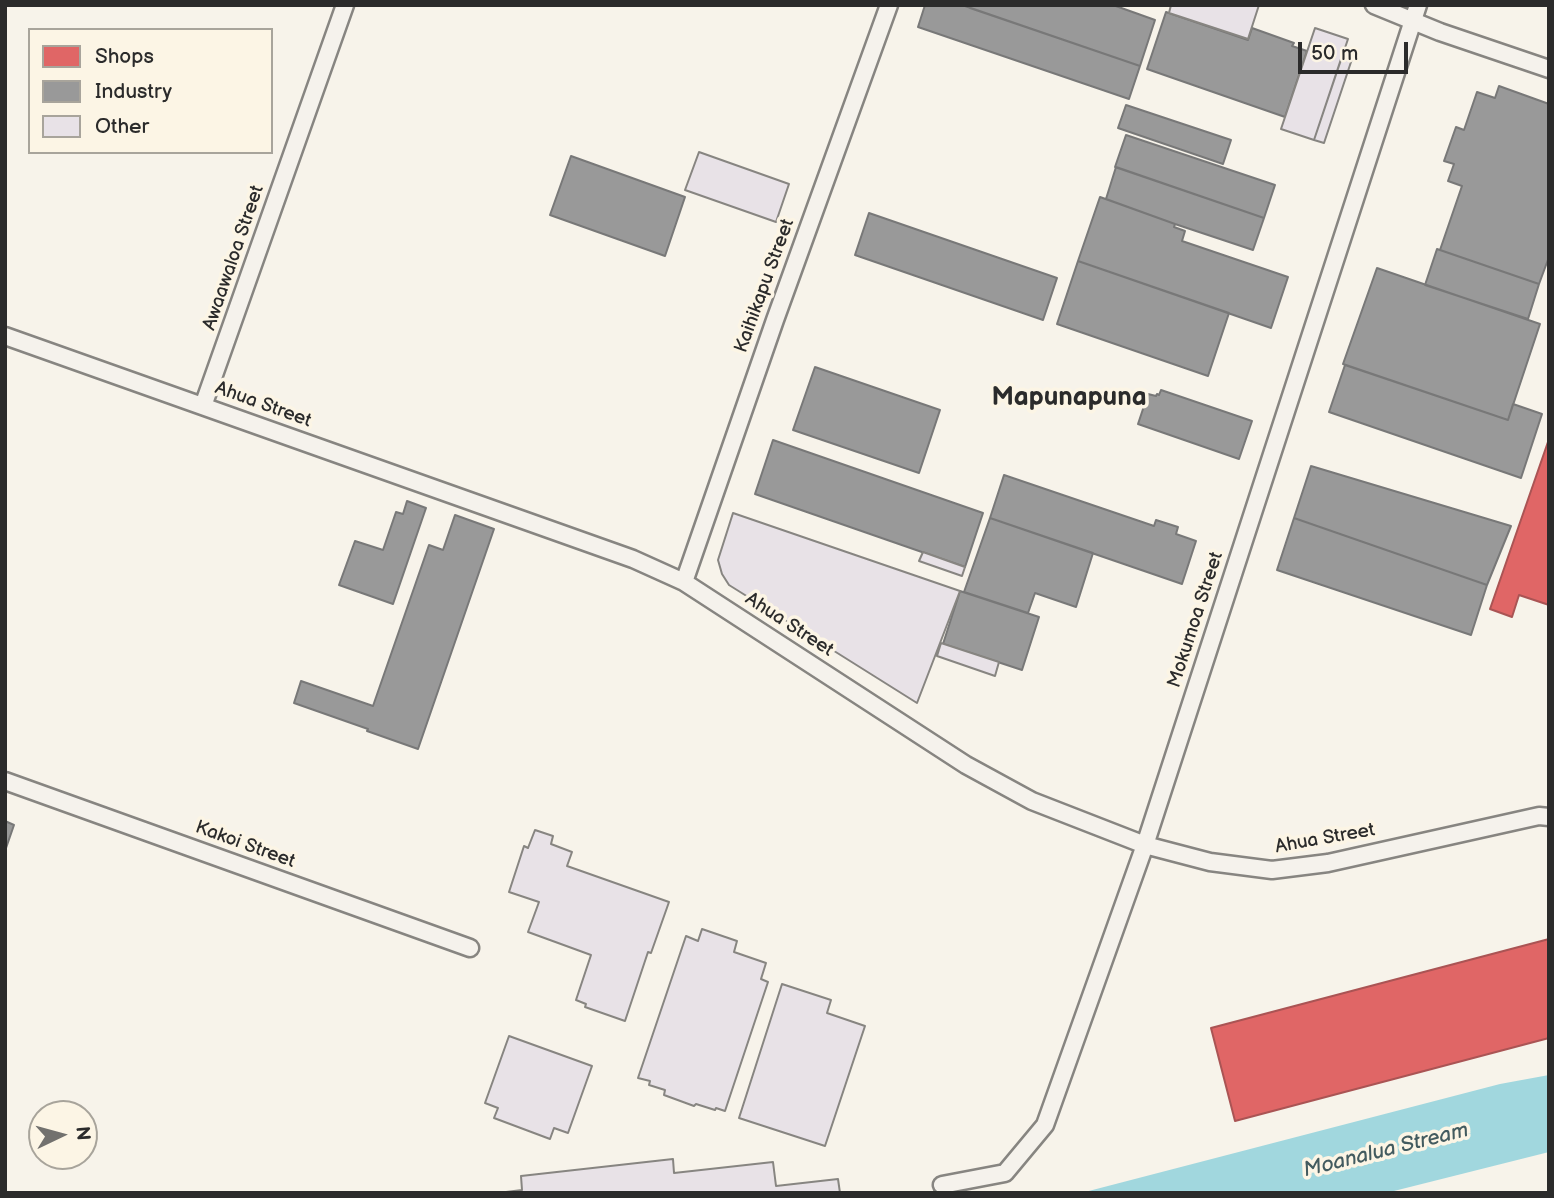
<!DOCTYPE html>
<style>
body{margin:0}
#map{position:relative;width:1554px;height:1198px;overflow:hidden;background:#f7f3ea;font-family:"Balsamiq Sans",sans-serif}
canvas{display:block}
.frame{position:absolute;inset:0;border:7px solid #2b2b2b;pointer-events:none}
.legend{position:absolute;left:28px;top:28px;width:245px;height:126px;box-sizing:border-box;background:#fcf5e5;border:2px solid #a8a49b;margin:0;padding:9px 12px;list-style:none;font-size:21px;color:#2b2b2b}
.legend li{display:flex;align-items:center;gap:14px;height:35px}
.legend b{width:35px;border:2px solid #a8a49b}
.north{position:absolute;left:28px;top:1100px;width:70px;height:70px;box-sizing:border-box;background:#fcf5e5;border:2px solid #a8a49b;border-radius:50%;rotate:85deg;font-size:19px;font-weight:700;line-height:28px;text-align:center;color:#2b2b2b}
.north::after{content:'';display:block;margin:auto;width:24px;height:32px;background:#72716e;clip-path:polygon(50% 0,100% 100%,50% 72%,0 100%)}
.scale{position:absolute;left:1298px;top:42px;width:110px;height:32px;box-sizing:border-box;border:4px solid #2b2b2b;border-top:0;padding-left:9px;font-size:21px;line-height:24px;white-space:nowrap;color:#2b2b2b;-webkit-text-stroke:5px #fcf5e5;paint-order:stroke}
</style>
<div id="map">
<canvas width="1554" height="1198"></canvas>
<div class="frame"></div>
<ul class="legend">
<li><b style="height:19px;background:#e06666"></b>Shops</li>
<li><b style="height:19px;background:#999"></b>Industry</li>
<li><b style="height:19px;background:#e8e2e7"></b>Other</li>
</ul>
<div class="north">N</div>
<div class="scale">50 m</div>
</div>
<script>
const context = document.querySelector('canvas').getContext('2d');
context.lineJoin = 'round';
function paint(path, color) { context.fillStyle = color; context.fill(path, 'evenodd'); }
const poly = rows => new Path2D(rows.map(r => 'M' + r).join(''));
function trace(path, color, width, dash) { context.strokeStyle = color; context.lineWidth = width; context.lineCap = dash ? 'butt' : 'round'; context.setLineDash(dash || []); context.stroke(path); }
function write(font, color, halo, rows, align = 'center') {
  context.font = font + ' "Balsamiq Sans",sans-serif'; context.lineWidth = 7; context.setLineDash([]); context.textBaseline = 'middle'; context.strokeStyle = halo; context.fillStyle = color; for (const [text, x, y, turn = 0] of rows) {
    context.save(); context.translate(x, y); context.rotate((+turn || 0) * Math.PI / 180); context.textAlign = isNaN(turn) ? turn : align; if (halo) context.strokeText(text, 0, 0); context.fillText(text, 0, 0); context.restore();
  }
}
paint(poly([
 [1549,1075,1549,1152,1386,1193,1081,1193,1500,1084]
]), '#a1d7de');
const shops = poly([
 [1549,439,1549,605,1519,595,1512,617,1490,609,1549,439],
 [1549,939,1549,1038,1235,1121,1211,1028,1549,939]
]);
paint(shops, '#e06666');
trace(shops, '#aa5454', 2);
const industry = poly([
 [925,5,962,5,1140,66,1129,99,918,27,925,5],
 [971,5,1113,5,1155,20,1140,66,970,8,971,5],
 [1166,12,1248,40,1252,28,1294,43,1292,46,1307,51,1285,117,1147,69,1166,12],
 [1499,86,1549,104,1549,257,1539,284,1440,250,1462,186,1448,181,1454,164,1444,161,1456,127,1464,130,1477,92,1495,98,1499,86],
 [1126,105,1231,140,1223,164,1118,128,1126,105],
 [1126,135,1275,185,1264,218,1115,167,1126,135],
 [571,156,685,197,665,256,550,215,571,156],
 [1116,167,1264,218,1253,250,1175,224,1106,199,1116,167],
 [1100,197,1175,224,1174,227,1185,231,1182,241,1288,277,1271,328,1078,261,1100,197],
 [869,213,1057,278,1043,320,855,255,869,213],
 [1437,249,1539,284,1528,319,1425,285,1437,249],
 [1078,261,1229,313,1208,376,1057,324,1078,261],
 [1377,268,1540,324,1508,420,1343,364,1377,268],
 [1345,365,1508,420,1513,404,1542,414,1521,478,1329,412,1345,365],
 [815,367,940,410,919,473,793,430,815,367],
 [1161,390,1252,421,1239,459,1138,424,1148,394,1156,396,1157,394,1159,395,1161,390],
 [773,440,983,513,965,567,755,494,773,440],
 [1311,466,1511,526,1487,585,1294,518,1311,466],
 [1004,475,1154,526,1156,520,1178,527,1176,534,1196,541,1182,584,990,518,1004,475],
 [407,501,426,508,393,604,339,585,355,541,383,550,396,512,403,514,407,501],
 [455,515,494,529,418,749,367,731,368,729,294,703,301,681,373,706,429,545,443,550,455,515],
 [990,518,1093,553,1076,607,1035,593,1028,613,964,592,990,518],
 [1294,518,1487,585,1471,635,1277,570,1294,518],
 [960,591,1039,617,1022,670,943,644,960,591],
 [5,821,14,825,5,851,5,821]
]);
paint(industry, '#999');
trace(industry, '#787878', 2);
const building = poly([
 [1171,5,1259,5,1248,39,1169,13,1171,5],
 [1315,28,1348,39,1314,140,1281,129,1315,28],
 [1344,50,1354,53,1324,143,1314,140,1344,50],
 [699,152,789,184,776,222,685,190,699,152],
 [733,513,960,591,917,703,729,585,722,574,718,560,733,513],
 [923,552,965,567,962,576,919,561,923,552],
 [941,643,999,662,995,676,937,656,941,643],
 [535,830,553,836,551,844,572,852,567,866,669,902,651,953,648,952,625,1021,585,1007,586,1004,576,1000,591,955,528,932,539,902,509,892,524,846,528,848,535,830],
 [702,929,737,941,734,952,766,963,761,979,768,982,725,1111,716,1108,715,1110,696,1104,694,1106,664,1095,665,1090,649,1085,650,1081,638,1078,686,936,698,941,702,929],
 [782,984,831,1000,827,1013,865,1026,825,1146,739,1118,782,984],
 [509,1036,592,1066,568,1133,554,1128,550,1139,494,1118,498,1108,485,1103,509,1036],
 [673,1159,674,1173,773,1162,776,1186,838,1179,840,1193,498,1193,522,1190,521,1176,673,1159]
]);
paint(building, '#e8e2e7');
trace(building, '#878581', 2);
const minor = poly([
 [1374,5,1440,32,1549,69],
 [5,336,633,559,684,582,966,765,1032,801,1145,845,1210,862,1272,870,1328,863,1539,816,1549,817],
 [203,406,345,5],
 [684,582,775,320,889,5],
 [5,781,470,948],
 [942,1185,1005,1173,1045,1125,1145,845,1418,5]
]);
trace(minor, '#878581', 21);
trace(minor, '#f5f2ec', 16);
write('19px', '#2b2b2b', '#fcf5e5', [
 ["Awaawaloa Street",234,258,-71],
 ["Kaihikapu Street",765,286,-70],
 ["Ahua Street",263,405,20],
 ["Mokumoa Street",1196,620,-72],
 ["Ahua Street",789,625,33],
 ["Ahua Street",1325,839,-10],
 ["Kakoi Street",245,845,20]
]);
write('italic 21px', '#435b5f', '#fcf5e5', [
 ["Moanalua Stream",1386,1151,-14]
]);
write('bold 26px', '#2b2b2b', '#fcf5e5', [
 ["Mapunapuna",1069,398]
]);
</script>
